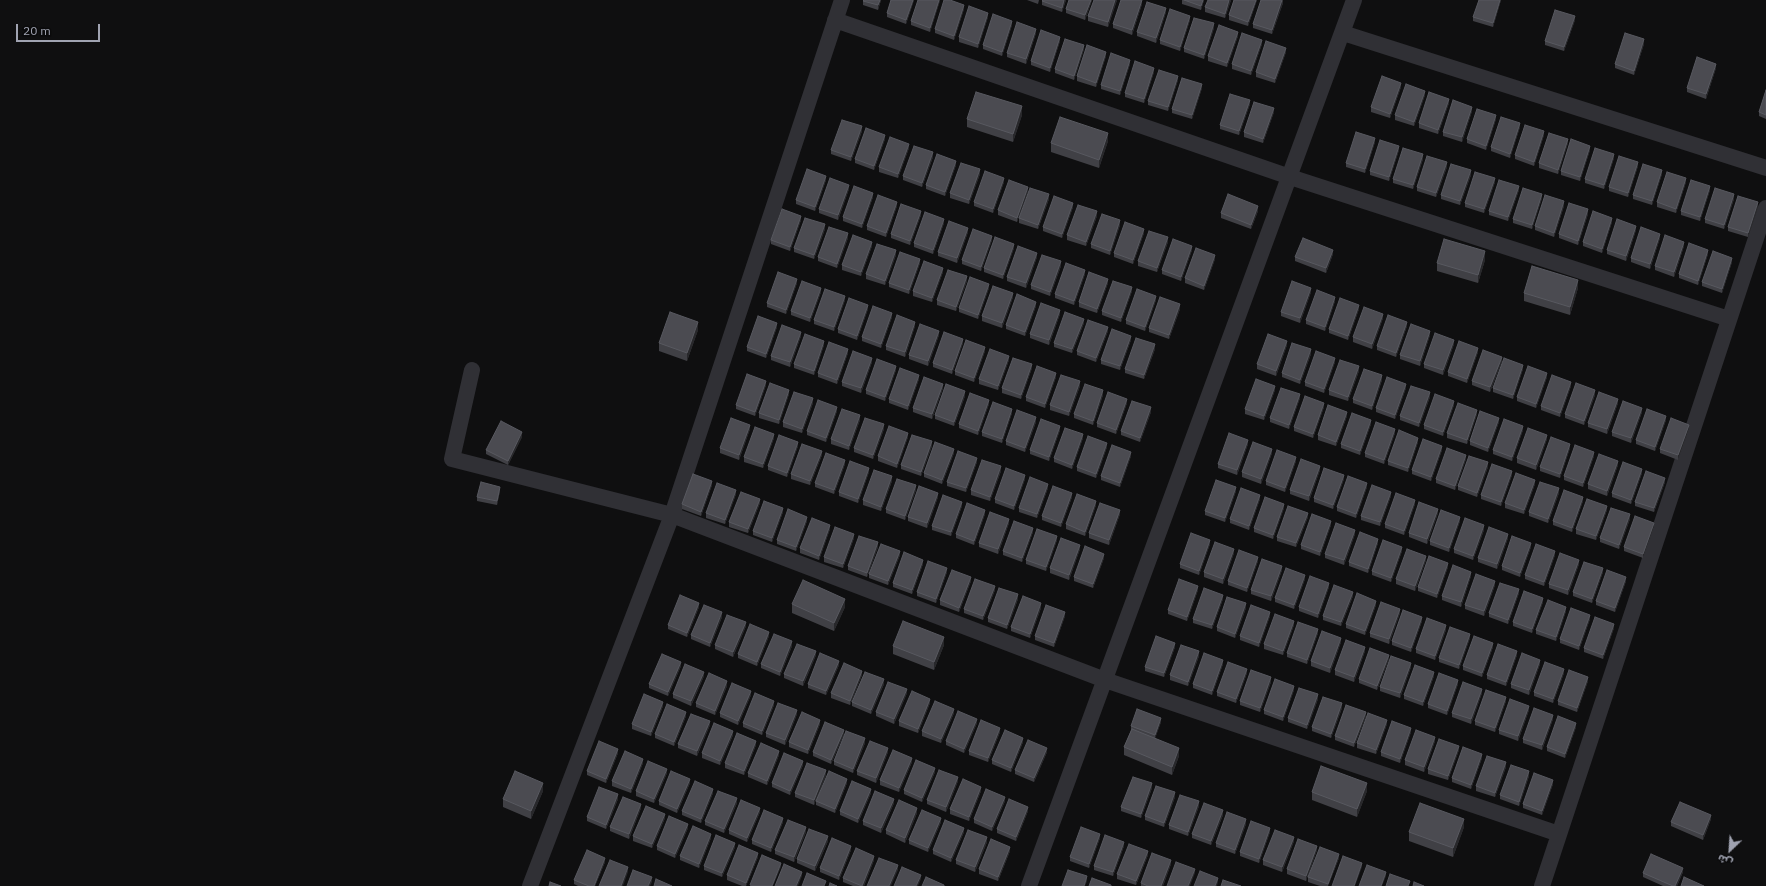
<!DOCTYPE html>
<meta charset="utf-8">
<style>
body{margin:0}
#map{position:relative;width:1766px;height:886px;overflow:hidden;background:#0f0f10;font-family:"IBM Plex Sans","Noto Sans Arabic",sans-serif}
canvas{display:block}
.north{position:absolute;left:1710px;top:830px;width:40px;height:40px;-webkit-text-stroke:3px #0a0a0b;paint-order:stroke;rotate:205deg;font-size:11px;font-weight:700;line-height:16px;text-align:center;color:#a0a3b1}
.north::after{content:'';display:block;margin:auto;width:14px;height:18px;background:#a0a3b1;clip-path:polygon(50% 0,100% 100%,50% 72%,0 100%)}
.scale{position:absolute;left:16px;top:24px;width:84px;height:18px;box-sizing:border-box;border:2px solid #a0a3b1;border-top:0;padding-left:5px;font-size:12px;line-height:14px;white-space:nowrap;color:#a0a3b1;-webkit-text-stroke:3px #0a0a0b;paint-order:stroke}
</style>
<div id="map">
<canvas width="1766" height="886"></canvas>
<div class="north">ش</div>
<div class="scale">20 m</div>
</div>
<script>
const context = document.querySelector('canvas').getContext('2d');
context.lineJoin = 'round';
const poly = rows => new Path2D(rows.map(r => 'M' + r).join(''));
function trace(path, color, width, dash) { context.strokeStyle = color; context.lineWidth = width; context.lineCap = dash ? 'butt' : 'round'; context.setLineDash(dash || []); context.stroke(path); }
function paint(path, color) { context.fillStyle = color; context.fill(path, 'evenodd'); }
trace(poly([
 [835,20,1290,177,1729,319],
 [1343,33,1766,168],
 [472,370,452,459,672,515,1105,680,1559,834],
 [530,886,672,515,842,0],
 [1029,886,1354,0],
 [1542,886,1766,208]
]), '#303035', 16);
paint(poly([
 [881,0,878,10,863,5,863,1],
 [891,0,914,0,906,24,887,17,887,13],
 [940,0,930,32,911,25,911,21],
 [1027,0,1039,0,1038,4],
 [1066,0,1062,12,1042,5,1042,1],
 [1092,0,1085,20,1066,13,1066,9],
 [1117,0,1108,27,1088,21,1088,16],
 [1182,0,1204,0,1201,10,1182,4],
 [1231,0,1225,18,1205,12,1205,7],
 [1234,0,1257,0,1248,26,1229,20,1229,15],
 [1283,0,1283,3,1272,34,1253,28,1253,24],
 [1501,0,1493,27,1473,21,1473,17],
 [1142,4,1132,35,1113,28,1113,24],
 [964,9,954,40,935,33,935,29],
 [1166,12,1156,43,1137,36,1137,32],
 [988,17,978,48,959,42,959,37],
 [1190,20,1180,51,1160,44,1160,40],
 [1575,20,1564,51,1545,45,1545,41],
 [1012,25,1002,56,983,49,983,45],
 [1214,28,1204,59,1184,52,1184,48],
 [1036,33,1026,64,1007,57,1007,53],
 [1238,36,1227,67,1208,61,1208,56],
 [1060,41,1050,72,1031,65,1031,61],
 [1262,44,1251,75,1232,69,1232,64],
 [1644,44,1634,75,1615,68,1615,64],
 [1084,49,1074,80,1055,73,1055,69],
 [1286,52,1275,83,1256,77,1256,72],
 [1106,56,1096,87,1077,81,1077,76],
 [1130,64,1120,95,1101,89,1101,85],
 [1716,68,1706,99,1687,92,1687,88],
 [1154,72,1144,103,1125,97,1125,93],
 [1178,80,1168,111,1148,105,1148,101],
 [1401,87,1390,118,1371,112,1371,107],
 [1202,88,1192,119,1172,113,1172,109],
 [1766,90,1766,119,1759,116,1759,112],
 [1425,95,1414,126,1395,120,1395,115],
 [1449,103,1438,134,1419,128,1419,123],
 [1250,104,1239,135,1220,129,1220,125],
 [1472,111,1462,142,1443,136,1443,132],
 [1274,112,1263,143,1244,137,1244,132],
 [1022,115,1013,142,967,127,967,119],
 [1496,119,1486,150,1467,143,1467,139],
 [1520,127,1510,158,1491,151,1491,147],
 [862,131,851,161,831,154,831,150],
 [1544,135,1534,166,1515,159,1515,155],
 [885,139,874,170,855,163,855,159],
 [1108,141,1099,168,1051,152,1051,143],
 [1375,142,1365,173,1346,167,1346,163],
 [1568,143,1558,174,1539,168,1539,163],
 [909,148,898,178,879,172,879,167],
 [1399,150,1389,181,1370,175,1370,171],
 [1590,150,1580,181,1561,175,1561,171],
 [933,157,922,187,903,180,903,176],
 [1614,158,1604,189,1585,183,1585,179],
 [1423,159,1413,189,1393,183,1393,179],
 [956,165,945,196,926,189,926,185],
 [1638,166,1628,197,1609,191,1609,187],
 [1447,167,1436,197,1417,191,1417,187],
 [980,174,969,204,950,198,950,193],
 [1662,174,1652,205,1633,199,1633,195],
 [1471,175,1460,205,1441,199,1441,195],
 [826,180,815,211,796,204,796,200],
 [1004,182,993,213,974,206,974,202],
 [1495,182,1484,213,1465,207,1465,203],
 [1686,182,1676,213,1657,207,1657,202],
 [849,189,838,220,819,213,819,209],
 [1519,190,1508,221,1489,215,1489,211],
 [1710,190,1700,221,1681,215,1681,211],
 [1028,191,1017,222,998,215,998,210],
 [873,197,862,228,843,221,843,217],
 [1542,198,1532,229,1513,223,1513,219],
 [1049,199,1038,229,1019,223,1019,218],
 [1734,199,1724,229,1705,223,1705,219],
 [897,206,886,237,867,230,867,226],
 [1564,206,1554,237,1535,230,1535,226],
 [1073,207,1062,238,1043,231,1043,227],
 [1758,207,1748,237,1728,231,1728,227],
 [1258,211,1251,229,1221,218,1221,213],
 [1588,214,1578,245,1559,238,1559,234],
 [921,215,910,245,891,238,891,234],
 [1097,216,1086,246,1067,240,1067,235],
 [801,220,790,251,771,244,771,240],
 [1612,222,1602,253,1583,246,1583,242],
 [944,223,933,254,914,247,914,243],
 [1120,225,1110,255,1091,248,1091,244],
 [825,229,814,259,794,252,794,248],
 [1636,230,1626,261,1607,254,1607,250],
 [968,232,957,263,938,256,938,252],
 [1144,233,1133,264,1114,257,1114,253],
 [848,238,837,268,818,261,818,257],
 [1660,238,1650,269,1631,262,1631,258],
 [992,240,981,271,962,264,962,260],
 [1168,242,1157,272,1138,266,1138,261],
 [872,246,861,276,842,270,842,265],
 [1684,246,1674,277,1655,270,1655,266],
 [1014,248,1003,279,984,272,984,268],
 [1192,250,1181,281,1162,274,1162,270],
 [1333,254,1326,273,1295,261,1295,257],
 [1708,254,1698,285,1679,278,1679,274],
 [896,255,885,285,866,279,866,274],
 [1037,257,1026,288,1007,281,1007,277],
 [1215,259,1204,290,1185,283,1185,278],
 [1485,260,1478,283,1437,271,1437,263],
 [1732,262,1722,293,1702,286,1702,282],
 [920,263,909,294,889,287,889,283],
 [1061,266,1050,296,1031,289,1031,285],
 [943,272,932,302,913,296,913,291],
 [1085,274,1074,305,1055,298,1055,294],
 [967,281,956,311,937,305,937,300],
 [797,283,786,314,767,307,767,303],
 [1108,283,1097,313,1079,307,1079,302],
 [989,288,978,319,959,312,959,308],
 [1578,288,1570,315,1524,301,1524,293],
 [1132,291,1121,322,1102,315,1102,311],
 [821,292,810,322,791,315,791,311],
 [1311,292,1300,323,1281,316,1281,312],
 [1013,297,1002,328,982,321,982,316],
 [845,300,834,331,814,324,814,320],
 [1156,300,1145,331,1126,324,1126,320],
 [1335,301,1325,331,1306,324,1306,320],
 [1036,306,1025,336,1006,329,1006,325],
 [868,309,857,340,838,333,838,329],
 [1180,309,1169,339,1149,332,1149,328],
 [1359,309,1348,340,1329,333,1329,329],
 [1060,314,1049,345,1030,338,1030,334],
 [892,317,881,348,862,341,862,337],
 [1383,318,1372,349,1353,342,1353,337],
 [1084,323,1072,353,1054,347,1054,343],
 [915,326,905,357,886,350,886,346],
 [1407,326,1396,357,1377,350,1377,346],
 [777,327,766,358,747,351,747,347],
 [698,330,687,361,659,351,659,343],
 [1108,331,1096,362,1077,355,1077,351],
 [939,335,928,366,909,359,909,355],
 [1430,335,1420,366,1400,359,1400,355],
 [801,336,790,367,771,360,771,356],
 [1131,340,1120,370,1101,364,1101,360],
 [963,343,952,374,933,367,933,363],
 [1454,344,1443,375,1424,368,1424,364],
 [824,345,814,375,794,368,794,364],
 [1287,345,1276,376,1257,369,1257,364],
 [1155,349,1144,379,1125,373,1125,369],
 [985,351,974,382,955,375,955,371],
 [1478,352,1467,383,1448,376,1448,372],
 [848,353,837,384,818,377,818,373],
 [1311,354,1300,384,1282,377,1282,373],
 [1009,360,998,390,979,384,979,379],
 [1502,361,1490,392,1472,385,1472,381],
 [872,362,861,393,842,386,842,382],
 [1335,362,1324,393,1305,386,1305,382],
 [1032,368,1021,399,1002,393,1002,388],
 [1523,369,1513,399,1493,392,1493,388],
 [896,370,885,401,866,394,866,390],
 [1359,371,1348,401,1329,395,1329,390],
 [1056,377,1045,408,1026,401,1026,397],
 [1547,377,1536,408,1517,401,1517,397],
 [919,379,908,410,889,403,889,399],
 [1382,380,1372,410,1353,403,1353,399],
 [766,385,755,416,736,409,736,405],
 [1080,386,1069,416,1050,410,1050,405],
 [1571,386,1560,417,1541,410,1541,406],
 [943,388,932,419,913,412,913,408],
 [1406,388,1395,419,1376,412,1376,408],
 [1275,390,1264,420,1245,414,1245,409],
 [789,394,779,424,759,418,759,413],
 [1103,395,1093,425,1074,418,1074,414],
 [1595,395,1584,425,1565,418,1565,414],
 [965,396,954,426,935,419,935,415],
 [1430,397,1419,427,1400,420,1400,416],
 [1300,398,1289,429,1270,422,1270,418],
 [813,403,802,433,783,427,783,422],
 [1127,403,1116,434,1097,427,1097,423],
 [1618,403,1607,434,1588,427,1588,423],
 [989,404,978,435,959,428,959,424],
 [1454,405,1443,436,1424,429,1424,425],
 [1324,407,1313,438,1294,431,1294,427],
 [837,411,826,442,807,435,807,431],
 [1151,412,1140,442,1121,435,1121,431],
 [1642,412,1631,443,1612,436,1612,432],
 [1012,413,1002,443,982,436,982,432],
 [1477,414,1467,444,1447,438,1447,433],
 [1347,416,1336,446,1318,440,1318,435],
 [860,420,849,450,831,444,831,439],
 [1666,420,1655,451,1636,444,1636,440],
 [1036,422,1025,452,1006,445,1006,441],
 [1499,422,1488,452,1470,445,1470,441],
 [1371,424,1360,455,1341,448,1341,444],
 [750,429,739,460,720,453,720,448],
 [884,429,873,459,854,452,854,448],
 [1689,429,1678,460,1660,453,1660,449],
 [1060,430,1049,461,1030,454,1030,450],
 [1523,430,1512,461,1493,454,1493,450],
 [1395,433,1384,464,1365,457,1365,453],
 [522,437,508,465,486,454,486,450],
 [908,437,897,468,878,461,878,456],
 [774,438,763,468,744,462,744,457],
 [1083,438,1072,469,1054,462,1054,458],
 [1547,439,1536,470,1517,463,1517,458],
 [1418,442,1408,472,1388,465,1388,461],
 [1248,444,1237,475,1218,468,1218,464],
 [798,446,787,477,768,470,768,466],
 [932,446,921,476,901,469,901,465],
 [1107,447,1096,478,1077,471,1077,467],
 [1570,448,1560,478,1540,471,1540,467],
 [1442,450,1431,481,1412,474,1412,470],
 [954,453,942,484,924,477,924,473],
 [1272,453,1261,484,1242,477,1242,472],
 [822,455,810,485,791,479,791,474],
 [1131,456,1120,487,1101,480,1101,476],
 [1594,456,1583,487,1564,480,1564,476],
 [1466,459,1455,490,1436,483,1436,479],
 [1296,461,1285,492,1266,485,1266,481],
 [977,462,966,492,947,486,947,482],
 [845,464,834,494,815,487,815,483],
 [1618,465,1607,496,1588,489,1588,484],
 [1488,467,1477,497,1458,490,1458,486],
 [1320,470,1309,501,1290,494,1290,490],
 [1001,471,990,501,971,495,971,490],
 [869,472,858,503,839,496,839,492],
 [1642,473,1631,504,1612,497,1612,493],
 [1512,475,1501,506,1481,499,1481,495],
 [1025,479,1014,510,995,503,995,499],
 [1344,479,1333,509,1314,502,1314,498],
 [892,481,881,511,863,505,863,500],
 [1665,482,1654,512,1635,506,1635,502],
 [1535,484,1524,514,1505,508,1505,503],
 [712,485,701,516,682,509,682,504],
 [1367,487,1356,518,1337,511,1337,507],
 [1048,488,1037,518,1019,512,1019,508],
 [916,490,905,520,886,513,886,509],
 [500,491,497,505,477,501,477,497],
 [1236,491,1225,522,1205,515,1205,511],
 [1559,493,1548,523,1529,516,1529,512],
 [736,494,725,524,706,518,706,513],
 [1391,496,1380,526,1361,520,1361,516],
 [938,497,927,528,908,521,908,517],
 [1072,497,1061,527,1042,520,1042,516],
 [1260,499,1249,530,1230,523,1230,519],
 [1583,501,1572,532,1553,525,1553,521],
 [760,503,748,533,729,527,729,522],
 [1415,504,1404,535,1385,528,1385,524],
 [1096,505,1085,536,1066,529,1066,524],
 [962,506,951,536,932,530,932,526],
 [1284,508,1273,539,1254,532,1254,528],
 [1607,510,1596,540,1576,534,1576,529],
 [783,512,772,542,753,535,753,531],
 [1438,513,1427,544,1409,537,1409,533],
 [985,514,974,545,956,538,956,534],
 [1120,514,1109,545,1089,538,1089,533],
 [1308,517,1296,547,1277,541,1277,537],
 [1630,519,1619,549,1600,542,1600,538],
 [807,521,796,551,777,544,777,540],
 [1460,521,1449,552,1430,545,1430,541],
 [1009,523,998,554,979,547,979,543],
 [1331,525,1320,556,1301,549,1301,545],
 [1654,527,1643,558,1624,551,1624,547],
 [830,529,819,560,800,553,800,548],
 [1484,530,1473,560,1454,553,1454,549],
 [1033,532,1022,562,1003,555,1003,551],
 [1355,534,1344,565,1325,558,1325,554],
 [854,538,843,568,824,562,824,557],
 [1508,538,1497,569,1478,562,1478,558],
 [1057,540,1046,571,1026,564,1026,560],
 [1378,543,1368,573,1349,566,1349,562],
 [1210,544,1199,575,1180,568,1180,564],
 [878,547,867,577,848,570,848,566],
 [1531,547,1520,577,1502,570,1502,566],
 [1080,549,1069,580,1050,573,1050,568],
 [1402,551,1391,582,1372,575,1372,571],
 [1234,553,1223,584,1204,577,1204,572],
 [900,555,888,585,869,578,869,574],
 [1555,555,1544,586,1525,579,1525,575],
 [1104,558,1093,588,1074,581,1074,577],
 [1426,560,1415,591,1396,584,1396,579],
 [1258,561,1247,592,1228,585,1228,581],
 [923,564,912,594,893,587,893,583],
 [1579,564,1568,595,1549,588,1549,584],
 [1448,567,1437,598,1418,591,1418,587],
 [1282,570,1271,601,1251,594,1251,590],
 [947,572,936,603,917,596,917,592],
 [1603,572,1592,603,1573,596,1573,592],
 [1471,576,1461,607,1442,600,1442,596],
 [1305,579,1294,609,1275,602,1275,598],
 [971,581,959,612,940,605,940,600],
 [1626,581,1615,612,1596,605,1596,601],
 [1495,585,1484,616,1465,609,1465,605],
 [1329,587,1318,618,1299,611,1299,607],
 [995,590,983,620,964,613,964,609],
 [1198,590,1187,621,1168,614,1168,610],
 [1519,593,1508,624,1489,617,1489,613],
 [1353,596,1341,626,1323,620,1323,616],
 [1018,599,1007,629,988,622,988,618],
 [1223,599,1212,629,1193,623,1193,619],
 [1543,602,1532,633,1513,626,1513,622],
 [792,604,845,607,834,631,792,613],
 [1376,605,1365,635,1346,628,1346,624],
 [699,607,687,637,668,629,668,625],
 [1041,608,1030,638,1011,631,1011,627],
 [1246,608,1235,638,1217,631,1217,627],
 [1566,611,1556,641,1536,634,1536,630],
 [1400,613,1389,644,1370,637,1370,633],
 [1065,616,1054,647,1035,640,1035,636],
 [1270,616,1259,647,1240,640,1240,636],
 [722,617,710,647,691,639,691,635],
 [1590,619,1579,650,1560,643,1560,639],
 [1422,621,1411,652,1392,645,1392,641],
 [1294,625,1283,655,1264,649,1264,644],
 [746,626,733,657,715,649,715,645],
 [1614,628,1603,659,1584,652,1584,648],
 [1446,630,1435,660,1416,653,1416,649],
 [1318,633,1307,664,1287,657,1287,653],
 [769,636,757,666,738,658,738,654],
 [1470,638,1459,669,1439,662,1439,658],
 [1341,642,1330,673,1311,666,1311,661],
 [944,645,934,670,893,654,893,646],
 [792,646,780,676,761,668,761,664],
 [1175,647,1164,677,1145,671,1145,667],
 [1493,647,1482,677,1463,670,1463,666],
 [1365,651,1354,682,1335,675,1335,670],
 [816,655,803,686,784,678,784,674],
 [1517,655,1506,686,1487,679,1487,675],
 [1199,656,1188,686,1170,680,1170,675],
 [1389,659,1377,690,1359,683,1359,679],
 [1223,664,1212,695,1193,688,1193,684],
 [1540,664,1529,695,1511,688,1511,684],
 [839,665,826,695,808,688,808,684],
 [681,666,668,696,649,688,649,684],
 [1411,667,1400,698,1380,691,1380,687],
 [1247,673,1236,703,1217,696,1217,692],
 [1564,673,1553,703,1534,696,1534,692],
 [862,675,850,705,831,698,831,693],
 [704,676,691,706,673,698,673,694],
 [1434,676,1423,706,1404,699,1404,695],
 [1588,681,1577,712,1558,705,1558,701],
 [1271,682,1260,712,1240,705,1240,701],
 [884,684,871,714,852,706,852,702],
 [1458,684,1447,715,1428,708,1428,704],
 [727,686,715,715,696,707,696,703],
 [1294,690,1283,721,1264,714,1264,710],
 [907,693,894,724,876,716,876,712],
 [1482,693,1471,724,1452,717,1452,713],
 [751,695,738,725,720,717,720,713],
 [1318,699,1307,729,1288,722,1288,718],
 [1506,701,1495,732,1475,725,1475,721],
 [930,703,918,733,899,726,899,721],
 [774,705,762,735,743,727,743,723],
 [663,706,651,736,632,729,632,724],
 [1342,708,1331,738,1312,731,1312,727],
 [1529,710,1518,741,1499,734,1499,730],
 [954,713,941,743,922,736,922,731],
 [797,714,785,745,766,737,766,733],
 [686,716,674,746,655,738,655,734],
 [1366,716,1354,747,1335,740,1335,736],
 [1553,719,1542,750,1523,743,1523,739],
 [1161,722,1155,738,1179,756,1172,775,1124,755,1124,747,1131,730,1131,726],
 [977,723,964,753,946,745,946,741],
 [820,724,808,754,789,747,789,742],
 [1387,724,1376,754,1357,748,1357,743],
 [710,725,697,756,678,748,678,744],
 [1576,727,1565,758,1547,751,1547,747],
 [1000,732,988,762,969,755,969,751],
 [1411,732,1400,763,1381,756,1381,752],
 [844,734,831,764,813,756,813,752],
 [733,735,720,765,702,758,702,753],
 [1435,741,1424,772,1405,765,1405,760],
 [1023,742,1011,772,992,764,992,760],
 [865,743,853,773,834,765,834,761],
 [756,745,744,775,725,768,725,763],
 [1459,750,1448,780,1428,774,1428,769],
 [888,752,876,783,857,775,857,771],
 [1047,752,1034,782,1015,774,1015,770],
 [618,753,606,783,587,775,587,771],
 [779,755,767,785,748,777,748,773],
 [1482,758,1471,789,1452,782,1452,778],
 [912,762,899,792,880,785,880,780],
 [643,763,631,793,612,786,612,781],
 [803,765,790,795,772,787,772,783],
 [1506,767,1495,797,1476,791,1476,786],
 [935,772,922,802,904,794,904,790],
 [667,773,654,803,636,796,636,791],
 [826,775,814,805,795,797,795,793],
 [1529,776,1519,806,1500,799,1500,795],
 [958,781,946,812,927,804,927,800],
 [690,783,677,813,659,805,659,801],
 [847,783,835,813,816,805,816,801],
 [1553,784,1542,815,1523,808,1523,804],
 [1152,788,1141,818,1121,811,1121,807],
 [543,791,531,819,503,807,503,799],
 [981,791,969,821,950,814,950,809],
 [1367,791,1357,817,1312,800,1312,792],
 [713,793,701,823,682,815,682,811],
 [871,793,858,823,840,815,840,811],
 [1175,797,1164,827,1145,820,1145,816],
 [618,799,606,829,587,821,587,817],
 [1005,801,992,831,974,823,974,819],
 [737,803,724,833,705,825,705,821],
 [894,803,881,833,863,825,863,821],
 [1199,806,1188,836,1169,829,1169,825],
 [641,808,629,839,610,831,610,827],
 [1028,811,1016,841,997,833,997,829],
 [760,812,747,842,729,834,729,830],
 [917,813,905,843,886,834,886,830],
 [1223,815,1211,845,1192,838,1192,834],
 [665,818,652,848,633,841,633,836],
 [1711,819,1703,840,1671,826,1671,822],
 [783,822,771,852,752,844,752,840],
 [941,822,928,852,909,844,909,840],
 [1246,824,1235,854,1216,847,1216,843],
 [1464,827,1453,857,1409,841,1409,832],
 [688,828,675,858,657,850,657,846],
 [806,832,794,862,775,854,775,850],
 [964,832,951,862,933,854,933,850],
 [1270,832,1259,863,1240,856,1240,852],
 [711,838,699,868,680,860,680,856],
 [1100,838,1089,868,1070,861,1070,857],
 [828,841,815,871,797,863,797,859],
 [1294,841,1282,872,1263,865,1263,860],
 [987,842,975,872,956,864,956,860],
 [1124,846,1113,876,1094,870,1094,866],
 [735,847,722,877,704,870,704,866],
 [851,850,839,880,820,872,820,868],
 [1317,850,1306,881,1287,874,1287,869],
 [1010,851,998,881,979,874,979,869],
 [1148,855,1136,885,1117,879,1117,874],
 [758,857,746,886,742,886,727,880,727,875],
 [1339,858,1328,886,1320,886,1308,882,1308,877],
 [874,860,864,886,853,886,843,882,843,878],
 [605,862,595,886,578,886,574,884,574,880],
 [1171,864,1163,886,1141,886,1141,883],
 [1683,872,1677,886,1663,886,1643,877,1643,873]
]), '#404045');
paint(poly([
 [880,0,881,0,878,10,878,5],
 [913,0,914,0,906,24,906,20],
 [939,0,940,0,940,1,930,32,930,28],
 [1064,0,1066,0,1062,12,1062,8],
 [1091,0,1092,0,1085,20,1085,15],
 [1115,0,1117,0,1108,27,1108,22],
 [1142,0,1142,4,1132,35,1132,30],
 [1203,0,1204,0,1201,10,1201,6],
 [1229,0,1231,0,1225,18,1225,14],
 [1256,0,1257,0,1248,26,1248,22],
 [1282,0,1283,3,1272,34,1272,30],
 [1500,0,1501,0,1493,27,1493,23],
 [964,5,964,9,954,40,954,36],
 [1166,8,1166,12,1156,43,1156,38],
 [988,13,988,17,978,48,978,44],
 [1190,16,1190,20,1180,51,1180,47],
 [1575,16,1575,20,1564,51,1564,47],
 [1012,21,1012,25,1002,56,1002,52],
 [1214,23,1214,28,1204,59,1204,55],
 [1036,29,1036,33,1026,64,1026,59],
 [1238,32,1238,36,1227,67,1227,63],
 [1060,37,1060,41,1050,72,1050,68],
 [1644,39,1644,44,1634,75,1634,71],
 [1262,40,1262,44,1251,75,1251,71],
 [1084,45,1084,49,1074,80,1074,76],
 [1286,48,1286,52,1275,83,1275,79],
 [1106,52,1106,56,1096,87,1096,83],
 [1130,60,1130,64,1120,95,1120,91],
 [1716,64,1716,68,1706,99,1706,94],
 [1154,68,1154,72,1144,103,1144,99],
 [1178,76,1178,80,1168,111,1168,107],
 [1401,83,1401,87,1390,118,1390,114],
 [1202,84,1202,88,1192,119,1192,115],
 [1425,91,1425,95,1414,126,1414,122],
 [1449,99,1449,103,1438,134,1438,130],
 [1250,100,1250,104,1239,135,1239,131],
 [1022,106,1022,115,1013,142,1013,134],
 [1472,107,1472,111,1462,142,1462,137],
 [1274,108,1274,112,1263,143,1263,139],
 [1496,115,1496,119,1486,150,1486,146],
 [1520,123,1520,127,1510,158,1510,154],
 [862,126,862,131,851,161,851,157],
 [1544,131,1544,135,1534,166,1534,162],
 [1108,133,1108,141,1099,168,1099,160],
 [885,135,885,139,874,170,874,166],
 [1375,138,1375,142,1365,173,1365,169],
 [1568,139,1568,143,1558,174,1558,170],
 [909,144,909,148,898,178,898,174],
 [1399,146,1399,150,1389,181,1389,177],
 [1590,146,1590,150,1580,181,1580,177],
 [933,152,933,157,922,187,922,183],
 [1423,154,1423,159,1413,189,1413,185],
 [1614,154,1614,158,1604,189,1604,185],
 [956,161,956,165,945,196,945,192],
 [1447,162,1447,167,1436,197,1436,193],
 [1638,162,1638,166,1628,197,1628,193],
 [980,169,980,174,969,204,969,200],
 [1471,170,1471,175,1460,205,1460,201],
 [1662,170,1662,174,1652,205,1652,201],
 [826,176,826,180,815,211,815,207],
 [1004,178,1004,182,993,213,993,209],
 [1495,178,1495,182,1484,213,1484,209],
 [1686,178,1686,182,1676,213,1676,209],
 [849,185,849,189,838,220,838,215],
 [1519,186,1519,190,1508,221,1508,217],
 [1710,186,1710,190,1700,221,1700,217],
 [1028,187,1028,191,1017,222,1017,218],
 [873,193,873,197,862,228,862,224],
 [1049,194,1049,199,1038,229,1038,225],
 [1542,194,1542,198,1532,229,1532,225],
 [1734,194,1734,199,1724,229,1724,225],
 [1564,201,1564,206,1554,237,1554,233],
 [897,202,897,206,886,237,886,233],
 [1758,202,1758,207,1748,237,1748,233],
 [1073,203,1073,207,1062,238,1062,234],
 [1258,206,1258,211,1251,229,1251,225],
 [1588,209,1588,214,1578,245,1578,241],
 [921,211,921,215,910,245,910,241],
 [1097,211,1097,216,1086,246,1086,242],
 [801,216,801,220,790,251,790,247],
 [1612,218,1612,222,1602,253,1602,249],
 [944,219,944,223,933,254,933,250],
 [1120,220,1120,225,1110,255,1110,251],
 [825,224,825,229,814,259,814,255],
 [1636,226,1636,230,1626,261,1626,256],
 [968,228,968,232,957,263,957,258],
 [1144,229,1144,233,1133,264,1133,260],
 [848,233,848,238,837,268,837,264],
 [1660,234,1660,238,1650,269,1650,264],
 [992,236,992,240,981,271,981,267],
 [1168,237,1168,242,1157,272,1157,268],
 [872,242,872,246,861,276,861,272],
 [1684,242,1684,246,1674,277,1674,272],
 [1014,244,1014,248,1003,279,1003,275],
 [1192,246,1192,250,1181,281,1181,277],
 [896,250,896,255,885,285,885,281],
 [1333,250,1333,254,1326,273,1326,268],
 [1708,250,1708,254,1698,285,1698,281],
 [1485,251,1485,260,1478,283,1478,275],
 [1037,253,1037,257,1026,288,1026,283],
 [1215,255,1215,259,1204,290,1204,286],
 [1732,258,1732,262,1722,293,1722,289],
 [920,259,920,263,909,294,909,290],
 [1061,261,1061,266,1050,296,1050,292],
 [943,268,943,272,932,302,932,298],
 [1085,270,1085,274,1074,305,1074,301],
 [967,276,967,281,956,311,956,307],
 [797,279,797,283,786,314,786,310],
 [1108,279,1108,283,1097,313,1097,309],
 [1578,280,1578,288,1570,315,1570,307],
 [989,284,989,288,978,319,978,315],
 [1132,287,1132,291,1121,322,1121,318],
 [821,288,821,292,810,322,810,318],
 [1311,288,1311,292,1300,323,1300,318],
 [1013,293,1013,297,1002,328,1002,323],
 [845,296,845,300,834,331,834,327],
 [1156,296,1156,300,1145,331,1145,327],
 [1335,297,1335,301,1325,331,1325,327],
 [1036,302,1036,306,1025,336,1025,332],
 [1180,304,1180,309,1169,339,1169,335],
 [868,305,868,309,857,340,857,336],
 [1359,305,1359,309,1348,340,1348,336],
 [1060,310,1060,314,1049,345,1049,340],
 [892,313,892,317,881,348,881,344],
 [1383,314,1383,318,1372,349,1372,344],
 [1084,319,1084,323,1072,353,1072,349],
 [698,322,698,330,687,361,687,353],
 [915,322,915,326,905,357,905,352],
 [1407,322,1407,326,1396,357,1396,353],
 [777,323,777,327,766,358,766,354],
 [1108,327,1108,331,1096,362,1096,358],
 [939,331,939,335,928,366,928,361],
 [1430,331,1430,335,1420,366,1420,361],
 [801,332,801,336,790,367,790,362],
 [1131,336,1131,340,1120,370,1120,366],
 [963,339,963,343,952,374,952,370],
 [1454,340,1454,344,1443,375,1443,370],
 [824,341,824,345,814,375,814,371],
 [1287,341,1287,345,1276,376,1276,371],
 [1155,344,1155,349,1144,379,1144,375],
 [985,347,985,351,974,382,974,378],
 [1478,348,1478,352,1467,383,1467,379],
 [848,349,848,353,837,384,837,380],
 [1311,349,1311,354,1300,384,1300,380],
 [1009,356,1009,360,998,390,998,386],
 [1502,357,1502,361,1490,392,1490,387],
 [872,358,872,362,861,393,861,388],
 [1335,358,1335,362,1324,393,1324,389],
 [1032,364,1032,368,1021,399,1021,395],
 [1523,365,1523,369,1513,399,1513,395],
 [896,366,896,370,885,401,885,397],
 [1359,366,1359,371,1348,401,1348,397],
 [1056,373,1056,377,1045,408,1045,404],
 [1547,373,1547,377,1536,408,1536,404],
 [919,375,919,379,908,410,908,406],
 [1382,375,1382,380,1372,410,1372,406],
 [766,381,766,385,755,416,755,412],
 [1080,381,1080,386,1069,416,1069,412],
 [1571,382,1571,386,1560,417,1560,413],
 [943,384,943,388,932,419,932,414],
 [1406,384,1406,388,1395,419,1395,415],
 [1275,386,1275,390,1264,420,1264,416],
 [789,390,789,394,779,424,779,420],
 [1103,390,1103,395,1093,425,1093,421],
 [1595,390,1595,395,1584,425,1584,421],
 [965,391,965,396,954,426,954,422],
 [1430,392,1430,397,1419,427,1419,423],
 [1300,394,1300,398,1289,429,1289,425],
 [813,398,813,403,802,433,802,429],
 [1127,399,1127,403,1116,434,1116,430],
 [1618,399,1618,403,1607,434,1607,429],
 [989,400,989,404,978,435,978,431],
 [1454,401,1454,405,1443,436,1443,432],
 [1324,403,1324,407,1313,438,1313,434],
 [837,407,837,411,826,442,826,438],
 [1151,407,1151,412,1140,442,1140,438],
 [1642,408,1642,412,1631,443,1631,438],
 [1012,409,1012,413,1002,443,1002,439],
 [1477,410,1477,414,1467,444,1467,440],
 [1347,412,1347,416,1336,446,1336,442],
 [860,415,860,420,849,450,849,446],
 [1666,416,1666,420,1655,451,1655,447],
 [1036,417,1036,422,1025,452,1025,448],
 [1499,418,1499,422,1488,452,1488,448],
 [1371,420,1371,424,1360,455,1360,451],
 [884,424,884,429,873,459,873,455],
 [750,425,750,429,739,460,739,455],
 [1689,425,1689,429,1678,460,1678,455],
 [1060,426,1060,430,1049,461,1049,457],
 [1523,426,1523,430,1512,461,1512,457],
 [1395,429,1395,433,1384,464,1384,460],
 [522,432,522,437,508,465,508,461],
 [908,433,908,437,897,468,897,464],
 [774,434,774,438,763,468,763,464],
 [1083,434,1083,438,1072,469,1072,465],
 [1547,435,1547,439,1536,470,1536,465],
 [1418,438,1418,442,1408,472,1408,468],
 [1248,440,1248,444,1237,475,1237,470],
 [932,441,932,446,921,476,921,472],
 [798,442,798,446,787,477,787,473],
 [1107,443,1107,447,1096,478,1096,474],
 [1570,444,1570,448,1560,478,1560,474],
 [1442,446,1442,450,1431,481,1431,477],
 [954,449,954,453,942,484,942,480],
 [1272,449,1272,453,1261,484,1261,479],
 [822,451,822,455,810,485,810,481],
 [1131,452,1131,456,1120,487,1120,483],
 [1594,452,1594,456,1583,487,1583,483],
 [1466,455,1466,459,1455,490,1455,486],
 [1296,457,1296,461,1285,492,1285,488],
 [977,458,977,462,966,492,966,488],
 [845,460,845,464,834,494,834,490],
 [1618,461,1618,465,1607,496,1607,491],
 [1488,462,1488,467,1477,497,1477,493],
 [1001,466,1001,471,990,501,990,497],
 [1320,466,1320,470,1309,501,1309,496],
 [869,468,869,472,858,503,858,499],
 [1642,469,1642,473,1631,504,1631,500],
 [1512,471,1512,475,1501,506,1501,502],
 [1025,475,1025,479,1014,510,1014,506],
 [1344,475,1344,479,1333,509,1333,505],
 [892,476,892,481,881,511,881,507],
 [1665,478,1665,482,1654,512,1654,508],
 [1535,480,1535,484,1524,514,1524,510],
 [712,481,712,485,701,516,701,512],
 [1367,483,1367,487,1356,518,1356,514],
 [1048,484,1048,488,1037,518,1037,514],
 [916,485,916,490,905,520,905,516],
 [500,487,500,491,497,505,497,501],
 [1236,487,1236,491,1225,522,1225,518],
 [1559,488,1559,493,1548,523,1548,519],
 [736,490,736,494,725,524,725,520],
 [1391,492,1391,496,1380,526,1380,522],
 [938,493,938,497,927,528,927,523],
 [1072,493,1072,497,1061,527,1061,523],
 [1260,495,1260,499,1249,530,1249,526],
 [1583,497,1583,501,1572,532,1572,528],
 [760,499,760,503,748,533,748,529],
 [1415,500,1415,504,1404,535,1404,531],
 [1096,501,1096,505,1085,536,1085,532],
 [962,502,962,506,951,536,951,532],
 [1284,504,1284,508,1273,539,1273,535],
 [1607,506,1607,510,1596,540,1596,536],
 [783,508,783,512,772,542,772,538],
 [1438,509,1438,513,1427,544,1427,539],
 [985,510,985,514,974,545,974,541],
 [1120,510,1120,514,1109,545,1109,540],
 [1308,513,1308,517,1296,547,1296,543],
 [1630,514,1630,519,1619,549,1619,545],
 [807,517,807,521,796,551,796,547],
 [1460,517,1460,521,1449,552,1449,548],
 [1009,519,1009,523,998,554,998,549],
 [1331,521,1331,525,1320,556,1320,552],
 [1654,523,1654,527,1643,558,1643,554],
 [830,525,830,529,819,560,819,556],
 [1484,525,1484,530,1473,560,1473,556],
 [1033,528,1033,532,1022,562,1022,558],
 [1355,530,1355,534,1344,565,1344,560],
 [854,534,854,538,843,568,843,564],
 [1508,534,1508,538,1497,569,1497,564],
 [1057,536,1057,540,1046,571,1046,567],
 [1378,539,1378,543,1368,573,1368,569],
 [1210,540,1210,544,1199,575,1199,571],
 [878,542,878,547,867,577,867,573],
 [1531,543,1531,547,1520,577,1520,573],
 [1080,545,1080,549,1069,580,1069,575],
 [1402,547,1402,551,1391,582,1391,578],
 [1234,549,1234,553,1223,584,1223,579],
 [900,551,900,555,888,585,888,581],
 [1555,551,1555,555,1544,586,1544,582],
 [1104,554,1104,558,1093,588,1093,584],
 [1426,556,1426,560,1415,591,1415,586],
 [1258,557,1258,561,1247,592,1247,588],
 [923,560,923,564,912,594,912,590],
 [1579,560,1579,564,1568,595,1568,590],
 [1448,563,1448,567,1437,598,1437,594],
 [1282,566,1282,570,1271,601,1271,596],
 [947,568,947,572,936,603,936,599],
 [1603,568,1603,572,1592,603,1592,599],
 [1471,572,1471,576,1461,607,1461,602],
 [1305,575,1305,579,1294,609,1294,605],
 [971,577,971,581,959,612,959,608],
 [1626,577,1626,581,1615,612,1615,608],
 [1495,581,1495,585,1484,616,1484,611],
 [1329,583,1329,587,1318,618,1318,614],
 [995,586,995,590,983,620,983,616],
 [1198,586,1198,590,1187,621,1187,617],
 [1519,589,1519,593,1508,624,1508,620],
 [1353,592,1353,596,1341,626,1341,622],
 [1018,594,1018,599,1007,629,1007,625],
 [1223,595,1223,599,1212,629,1212,625],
 [1543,598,1543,602,1532,633,1532,629],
 [845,599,845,607,834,631,834,623],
 [1376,601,1376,605,1365,635,1365,631],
 [699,603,699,607,687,637,687,633],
 [1041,603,1041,608,1030,638,1030,634],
 [1246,603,1246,608,1235,638,1235,634],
 [1566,607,1566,611,1556,641,1556,637],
 [1400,609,1400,613,1389,644,1389,639],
 [722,612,722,617,710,647,710,643],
 [1065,612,1065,616,1054,647,1054,643],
 [1270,612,1270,616,1259,647,1259,643],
 [1590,615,1590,619,1579,650,1579,646],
 [1422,617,1422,621,1411,652,1411,648],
 [1294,621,1294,625,1283,655,1283,651],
 [746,622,746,626,733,657,733,652],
 [1614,624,1614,628,1603,659,1603,655],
 [1446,625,1446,630,1435,660,1435,656],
 [1318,629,1318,633,1307,664,1307,660],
 [769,632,769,636,757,666,757,662],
 [1470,634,1470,638,1459,669,1459,665],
 [944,637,944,645,934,670,934,662],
 [1341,638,1341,642,1330,673,1330,668],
 [792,641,792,646,780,676,780,672],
 [1175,643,1175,647,1164,677,1164,673],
 [1493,643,1493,647,1482,677,1482,673],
 [1365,647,1365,651,1354,682,1354,677],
 [816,651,816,655,803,686,803,681],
 [1199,651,1199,656,1188,686,1188,682],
 [1517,651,1517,655,1506,686,1506,682],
 [1389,655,1389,659,1377,690,1377,686],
 [1223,660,1223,664,1212,695,1212,691],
 [1540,660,1540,664,1529,695,1529,690],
 [839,661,839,665,826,695,826,691],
 [681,662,681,666,668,696,668,692],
 [1411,663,1411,667,1400,698,1400,693],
 [1247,669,1247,673,1236,703,1236,699],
 [1564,669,1564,673,1553,703,1553,699],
 [862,671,862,675,850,705,850,701],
 [704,672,704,676,691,706,691,701],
 [1434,672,1434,676,1423,706,1423,702],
 [1271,677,1271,682,1260,712,1260,708],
 [1588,677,1588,681,1577,712,1577,708],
 [884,679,884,684,871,714,871,710],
 [1458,680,1458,684,1447,715,1447,711],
 [727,681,727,686,715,715,715,711],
 [1294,686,1294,690,1283,721,1283,717],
 [907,689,907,693,894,724,894,719],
 [1482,689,1482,693,1471,724,1471,719],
 [751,691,751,695,738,725,738,721],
 [1318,694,1318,699,1307,729,1307,725],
 [1506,697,1506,701,1495,732,1495,728],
 [930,699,930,703,918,733,918,729],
 [774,701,774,705,762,735,762,731],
 [663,702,663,706,651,736,651,732],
 [1342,703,1342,708,1331,738,1331,734],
 [1529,706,1529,710,1518,741,1518,736],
 [954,709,954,713,941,743,941,739],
 [797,710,797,714,785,745,785,740],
 [686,712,686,716,674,746,674,742],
 [1366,712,1366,716,1354,747,1354,743],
 [1553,715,1553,719,1542,750,1542,745],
 [1161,718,1161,722,1155,739,1155,735],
 [977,719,977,723,964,753,964,749],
 [820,720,820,724,808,754,808,750],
 [1387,720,1387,724,1376,754,1376,750],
 [710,721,710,725,697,756,697,751],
 [1576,723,1576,727,1565,758,1565,754],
 [1000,728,1000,732,988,762,988,758],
 [1411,728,1411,732,1400,763,1400,759],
 [844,730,844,734,831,764,831,760],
 [733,731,733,735,720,765,720,761],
 [1435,737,1435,741,1424,772,1424,767],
 [865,738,865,743,853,773,853,769],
 [1023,738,1023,742,1011,772,1011,768],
 [756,741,756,745,744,775,744,771],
 [1459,746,1459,750,1448,780,1448,776],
 [888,748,888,752,876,783,876,778],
 [1047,748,1047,752,1034,782,1034,778],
 [1179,748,1179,756,1172,775,1172,767],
 [618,749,618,753,606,783,606,779],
 [779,751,779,755,767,785,767,781],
 [1482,754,1482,758,1471,789,1471,785],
 [912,758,912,762,899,792,899,788],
 [643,759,643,763,631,793,631,789],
 [803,761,803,765,790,795,790,791],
 [1506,762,1506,767,1495,797,1495,793],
 [935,768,935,772,922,802,922,798],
 [667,769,667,773,654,803,654,799],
 [826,770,826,775,814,805,814,800],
 [1529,771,1529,776,1519,806,1519,802],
 [958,777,958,781,946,812,946,807],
 [690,779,690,783,677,813,677,809],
 [847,779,847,783,835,813,835,809],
 [1553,780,1553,784,1542,815,1542,811],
 [543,783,543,791,531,819,531,811],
 [1152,783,1152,788,1141,818,1141,814],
 [1367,783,1367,791,1357,817,1357,809],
 [981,787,981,791,969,821,969,817],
 [713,789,713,793,701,823,701,819],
 [871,789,871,793,858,823,858,819],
 [1175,792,1175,797,1164,827,1164,823],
 [618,794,618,799,606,829,606,825],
 [1005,797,1005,801,992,831,992,827],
 [737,798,737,803,724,833,724,829],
 [894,799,894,803,881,833,881,828],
 [1199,801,1199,806,1188,836,1188,832],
 [641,804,641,808,629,839,629,834],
 [1028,807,1028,811,1016,841,1016,837],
 [760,808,760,812,747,842,747,838],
 [917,808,917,813,905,843,905,838],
 [1223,810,1223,815,1211,845,1211,841],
 [665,814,665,818,652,848,652,844],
 [1711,815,1711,819,1703,840,1703,835],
 [783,818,783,822,771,852,771,848],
 [941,818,941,822,928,852,928,848],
 [1246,819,1246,824,1235,854,1235,850],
 [1464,819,1464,827,1453,857,1453,848],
 [688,824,688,828,675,858,675,854],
 [806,827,806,832,794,862,794,857],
 [964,828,964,832,951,862,951,858],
 [1270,828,1270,832,1259,863,1259,859],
 [711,834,711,838,699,868,699,864],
 [1100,834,1100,838,1089,868,1089,864],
 [828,836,828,841,815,871,815,866],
 [987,837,987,842,975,872,975,867],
 [1294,837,1294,841,1282,872,1282,867],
 [1124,842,1124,846,1113,876,1113,872],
 [735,843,735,847,722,877,722,873],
 [851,846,851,850,839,880,839,876],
 [1317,846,1317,850,1306,881,1306,876],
 [1010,847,1010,851,998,881,998,877],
 [1148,851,1148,855,1136,885,1136,881],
 [758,853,758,857,746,886,746,883],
 [1339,854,1339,858,1328,886,1328,884],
 [874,856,874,860,864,886,862,886],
 [605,858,605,862,595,886,594,886],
 [1171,860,1171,864,1163,886,1161,886],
 [781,863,781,867,773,886,772,886],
 [1362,863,1362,867,1355,886,1354,886],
 [898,865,898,870,891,886,889,886],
 [628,867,628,872,623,886,621,886],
 [1683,868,1683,872,1677,886,1675,886],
 [1195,869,1195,873,1190,886,1188,886],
 [802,872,802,876,798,886,796,886],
 [1386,872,1386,876,1382,886,1381,886],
 [921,875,921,879,918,886,916,886],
 [1087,876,1087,881,1085,886,1084,886],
 [652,877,652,882,650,886,648,886],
 [1218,878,1218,882,1217,886,1215,886]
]), '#28282b');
const building = poly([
 [864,0,880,0,878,5,863,1,864,0],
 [891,0,913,0,906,20,887,13,891,0],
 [918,0,939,0,930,28,911,21,918,0],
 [944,0,950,0,964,5,954,36,935,29,944,0],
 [1043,0,1064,0,1062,8,1042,1,1043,0],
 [1069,0,1091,0,1085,15,1066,9,1069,0],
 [1094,0,1115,0,1108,22,1088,16,1094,0],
 [1121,0,1142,0,1132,30,1113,24,1121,0],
 [1184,0,1203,0,1201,6,1184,0],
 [1208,0,1229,0,1225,14,1205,7,1208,0],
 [1234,0,1256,0,1248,22,1229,15,1234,0],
 [1261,0,1282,0,1272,30,1253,24,1261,0],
 [1479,0,1500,0,1493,23,1473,17,1479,0],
 [1147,2,1166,8,1156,38,1137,32,1147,2],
 [969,6,988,13,978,44,959,37,969,6],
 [1170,9,1190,16,1180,47,1160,40,1170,9],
 [1555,10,1575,16,1564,47,1545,41,1555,10],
 [993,14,1012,21,1002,52,983,45,993,14],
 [1194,18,1214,23,1204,55,1184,48,1194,18],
 [1017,22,1036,29,1026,59,1007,53,1017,22],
 [1219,25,1238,32,1227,63,1208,56,1219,25],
 [1041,30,1060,37,1050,68,1031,61,1041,30],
 [1242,33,1262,40,1251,71,1232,64,1242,33],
 [1625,33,1644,39,1634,71,1615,64,1625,33],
 [1065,39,1084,45,1074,76,1055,69,1065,39],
 [1266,41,1286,48,1275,79,1256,72,1266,41],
 [1087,45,1106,52,1096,83,1077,76,1087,45],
 [1111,53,1130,60,1120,91,1101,85,1111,53],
 [1697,57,1716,64,1706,94,1687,88,1697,57],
 [1135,61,1154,68,1144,99,1125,93,1135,61],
 [1159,70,1178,76,1168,107,1148,101,1159,70],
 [1382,76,1401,83,1390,114,1371,107,1382,76],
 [1182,78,1202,84,1192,115,1172,109,1182,78],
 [1406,84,1425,91,1414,122,1395,115,1406,84],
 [1766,90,1766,115,1759,112,1766,90],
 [976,92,1022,106,1013,134,967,119,976,92],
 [1429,92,1449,99,1438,130,1419,123,1429,92],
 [1230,94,1250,100,1239,131,1220,125,1230,94],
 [1453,100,1472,107,1462,137,1443,132,1453,100],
 [1254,102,1274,108,1263,139,1244,132,1254,102],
 [1477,109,1496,115,1486,146,1467,139,1477,109],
 [1060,117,1108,133,1099,160,1051,143,1060,117],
 [1501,117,1520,123,1510,154,1491,147,1501,117],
 [842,120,862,126,851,157,831,150,842,120],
 [1525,125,1544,131,1534,162,1515,155,1525,125],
 [866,128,885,135,874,166,855,159,866,128],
 [1356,132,1375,138,1365,169,1346,163,1356,132],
 [1549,133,1568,139,1558,170,1539,163,1549,133],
 [890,137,909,144,898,174,879,167,890,137],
 [1571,139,1590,146,1580,177,1561,171,1571,139],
 [1380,140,1399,146,1389,177,1370,171,1380,140],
 [914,146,933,152,922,183,903,176,914,146],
 [1403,148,1423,154,1413,185,1393,179,1403,148],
 [1595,148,1614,154,1604,185,1585,179,1595,148],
 [937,154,956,161,945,192,926,185,937,154],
 [1427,156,1447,162,1436,193,1417,187,1427,156],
 [1619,156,1638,162,1628,193,1609,187,1619,156],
 [961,163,980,169,969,200,950,193,961,163],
 [1451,164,1471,170,1460,201,1441,195,1451,164],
 [1643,164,1662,170,1652,201,1633,195,1643,164],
 [807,169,826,176,815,207,796,200,807,169],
 [985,171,1004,178,993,209,974,202,985,171],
 [1475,172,1495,178,1484,209,1465,203,1475,172],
 [1667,172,1686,178,1676,209,1657,202,1667,172],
 [830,178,849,185,838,215,819,209,830,178],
 [1009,180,1028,187,1017,218,998,210,1009,180],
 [1499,180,1519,186,1508,217,1489,211,1499,180],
 [1691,180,1710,186,1700,217,1681,211,1691,180],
 [854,186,873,193,862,224,843,217,854,186],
 [1030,188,1049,194,1038,225,1019,218,1030,188],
 [1523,188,1542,194,1532,225,1513,219,1523,188],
 [1715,188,1734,194,1724,225,1705,219,1715,188],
 [1228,194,1258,206,1251,225,1221,213,1228,194],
 [878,195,897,202,886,233,867,226,878,195],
 [1545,195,1564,201,1554,233,1535,226,1545,195],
 [1054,196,1073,203,1062,234,1043,227,1054,196],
 [1738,196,1758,202,1748,233,1728,227,1738,196],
 [1569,203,1588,209,1578,241,1559,234,1569,203],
 [901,204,921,211,910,241,891,234,901,204],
 [1078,205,1097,211,1086,242,1067,235,1078,205],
 [782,209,801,216,790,247,771,240,782,209],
 [1593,211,1612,218,1602,249,1583,242,1593,211],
 [925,212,944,219,933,250,914,243,925,212],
 [1102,214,1120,220,1110,251,1091,244,1102,214],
 [805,218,825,224,814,255,794,248,805,218],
 [1617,219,1636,226,1626,256,1607,250,1617,219],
 [949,221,968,228,957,258,938,252,949,221],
 [1125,222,1144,229,1133,260,1114,253,1125,222],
 [829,227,848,233,837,264,818,257,829,227],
 [1641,227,1660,234,1650,264,1631,258,1641,227],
 [973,229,992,236,981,267,962,260,973,229],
 [1149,231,1168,237,1157,268,1138,261,1149,231],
 [853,235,872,242,861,272,842,265,853,235],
 [1665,235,1684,242,1674,272,1655,266,1665,235],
 [995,237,1014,244,1003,275,984,268,995,237],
 [1303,238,1333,250,1326,268,1295,257,1303,238],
 [1173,239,1192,246,1181,277,1162,270,1173,239],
 [1444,239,1485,251,1478,275,1437,263,1444,239],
 [1689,243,1708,250,1698,281,1679,274,1689,243],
 [877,244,896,250,885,281,866,274,877,244],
 [1018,246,1037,253,1026,283,1007,277,1018,246],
 [1196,248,1215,255,1204,286,1185,278,1196,248],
 [1713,251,1732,258,1722,289,1702,282,1713,251],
 [900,252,920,259,909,290,889,283,900,252],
 [1042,255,1061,261,1050,292,1031,285,1042,255],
 [924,261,943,268,932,298,913,291,924,261],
 [1066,263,1085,270,1074,301,1055,294,1066,263],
 [1532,266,1578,280,1570,307,1524,293,1532,266],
 [948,270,967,276,956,307,937,300,948,270],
 [778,272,797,279,786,310,767,303,778,272],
 [1089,272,1108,279,1097,309,1079,302,1089,272],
 [970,277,989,284,978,315,959,308,970,277],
 [802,281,821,288,810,318,791,311,802,281],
 [1113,281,1132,287,1121,318,1102,311,1113,281],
 [1292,281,1311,288,1300,318,1281,312,1292,281],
 [993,286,1013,293,1002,323,982,316,993,286],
 [825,289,845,296,834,327,814,320,825,289],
 [1137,289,1156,296,1145,327,1126,320,1137,289],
 [1317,290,1335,297,1325,327,1306,320,1317,290],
 [1017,294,1036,302,1025,332,1006,325,1017,294],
 [1160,297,1180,304,1169,335,1149,328,1160,297],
 [849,298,868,305,857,336,838,329,849,298],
 [1340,298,1359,305,1348,336,1329,329,1340,298],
 [1041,303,1060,310,1049,340,1030,334,1041,303],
 [873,306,892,313,881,344,862,337,873,306],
 [1364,307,1383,314,1372,344,1353,337,1364,307],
 [670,312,698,322,687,353,659,343,670,312],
 [1065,312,1084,319,1072,349,1054,343,1065,312],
 [897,315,915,322,905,352,886,346,897,315],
 [1388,315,1407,322,1396,353,1377,346,1388,315],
 [758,316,777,323,766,354,747,347,758,316],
 [1088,320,1108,327,1096,358,1077,351,1088,320],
 [920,324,939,331,928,361,909,355,920,324],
 [1411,324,1430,331,1420,361,1400,355,1411,324],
 [782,325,801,332,790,362,771,356,782,325],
 [1112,329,1131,336,1120,366,1101,360,1112,329],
 [944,332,963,339,952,370,933,363,944,332],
 [1435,333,1454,340,1443,370,1424,364,1435,333],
 [805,334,824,341,814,371,794,364,805,334],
 [1268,334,1287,341,1276,371,1257,364,1268,334],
 [1136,338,1155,344,1144,375,1125,369,1136,338],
 [966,340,985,347,974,378,955,371,966,340],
 [1459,341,1478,348,1467,379,1448,372,1459,341],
 [829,342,848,349,837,380,818,373,829,342],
 [1292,343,1311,349,1300,380,1282,373,1292,343],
 [990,349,1009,356,998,386,979,379,990,349],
 [1483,350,1502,357,1490,387,1472,381,1483,350],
 [853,351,872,358,861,388,842,382,853,351],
 [1316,351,1335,358,1324,389,1305,382,1316,351],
 [1013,358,1032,364,1021,395,1002,388,1013,358],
 [1504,358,1523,365,1513,395,1493,388,1504,358],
 [877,359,896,366,885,397,866,390,877,359],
 [1340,360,1359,366,1348,397,1329,390,1340,360],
 [1037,366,1056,373,1045,404,1026,397,1037,366],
 [1528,366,1547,373,1536,404,1517,397,1528,366],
 [900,368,919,375,908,406,889,399,900,368],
 [1364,369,1382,375,1372,406,1353,399,1364,369],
 [747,374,766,381,755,412,736,405,747,374],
 [1061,375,1080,381,1069,412,1050,405,1061,375],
 [1552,375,1571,382,1560,413,1541,406,1552,375],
 [924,377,943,384,932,414,913,408,924,377],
 [1387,377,1406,384,1395,415,1376,408,1387,377],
 [1256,379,1275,386,1264,416,1245,409,1256,379],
 [770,383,789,390,779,420,759,413,770,383],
 [1576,383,1595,390,1584,421,1565,414,1576,383],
 [946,384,965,391,954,422,935,415,946,384],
 [1085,384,1103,390,1093,421,1074,414,1085,384],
 [1411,386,1430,392,1419,423,1400,416,1411,386],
 [1281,388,1300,394,1289,425,1270,418,1281,388],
 [794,392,813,398,802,429,783,422,794,392],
 [1108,392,1127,399,1116,430,1097,423,1108,392],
 [1599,392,1618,399,1607,429,1588,423,1599,392],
 [970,393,989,400,978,431,959,424,970,393],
 [1435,394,1454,401,1443,432,1424,425,1435,394],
 [1305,396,1324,403,1313,434,1294,427,1305,396],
 [818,400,837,407,826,438,807,431,818,400],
 [1132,401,1151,407,1140,438,1121,431,1132,401],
 [1623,401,1642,408,1631,438,1612,432,1623,401],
 [993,402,1012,409,1002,439,982,432,993,402],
 [1458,403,1477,410,1467,440,1447,433,1458,403],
 [1328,405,1347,412,1336,442,1318,435,1328,405],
 [842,409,860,415,849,446,831,439,842,409],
 [1647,409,1666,416,1655,447,1636,440,1647,409],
 [1017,410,1036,417,1025,448,1006,441,1017,410],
 [1480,411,1499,418,1488,448,1470,441,1480,411],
 [1352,413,1371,420,1360,451,1341,444,1352,413],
 [731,418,750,425,739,455,720,448,731,418],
 [865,418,884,424,873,455,854,448,865,418],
 [1671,418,1689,425,1678,455,1660,449,1671,418],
 [1041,419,1060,426,1049,457,1030,450,1041,419],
 [1504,419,1523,426,1512,457,1493,450,1504,419],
 [501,421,522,432,508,461,486,450,501,421],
 [1376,422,1395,429,1384,460,1365,453,1376,422],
 [889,426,908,433,897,464,878,456,889,426],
 [755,427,774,434,763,464,744,457,755,427],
 [1065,428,1083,434,1072,465,1054,458,1065,428],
 [1528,428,1547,435,1536,465,1517,458,1528,428],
 [1399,430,1418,438,1408,468,1388,461,1399,430],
 [1229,433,1248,440,1237,470,1218,464,1229,433],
 [779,435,798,442,787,473,768,466,779,435],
 [912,435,932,441,921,472,901,465,912,435],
 [1088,436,1107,443,1096,474,1077,467,1088,436],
 [1551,437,1570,444,1560,474,1540,467,1551,437],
 [1423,439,1442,446,1431,477,1412,470,1423,439],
 [935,442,954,449,942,480,924,473,935,442],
 [1253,442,1272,449,1261,479,1242,472,1253,442],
 [802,444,822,451,810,481,791,474,802,444],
 [1112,445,1131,452,1120,483,1101,476,1112,445],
 [1575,445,1594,452,1583,483,1564,476,1575,445],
 [1447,448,1466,455,1455,486,1436,479,1447,448],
 [1277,450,1296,457,1285,488,1266,481,1277,450],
 [958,451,977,458,966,488,947,482,958,451],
 [826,453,845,460,834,490,815,483,826,453],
 [1599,454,1618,461,1607,491,1588,484,1599,454],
 [1469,456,1488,462,1477,493,1458,486,1469,456],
 [1301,459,1320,466,1309,496,1290,490,1301,459],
 [982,460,1001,466,990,497,971,490,982,460],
 [850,461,869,468,858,499,839,492,850,461],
 [1623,462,1642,469,1631,500,1612,493,1623,462],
 [1492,464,1512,471,1501,502,1481,495,1492,464],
 [1006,468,1025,475,1014,506,995,499,1006,468],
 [1324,468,1344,475,1333,505,1314,498,1324,468],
 [874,470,892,476,881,507,863,500,874,470],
 [1646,471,1665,478,1654,508,1635,502,1646,471],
 [1516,473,1535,480,1524,510,1505,503,1516,473],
 [693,474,712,481,701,512,682,504,693,474],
 [1348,476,1367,483,1356,514,1337,507,1348,476],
 [1030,477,1048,484,1037,514,1019,508,1030,477],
 [897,479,916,485,905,516,886,509,897,479],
 [1216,480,1236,487,1225,518,1205,511,1216,480],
 [481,482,500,487,497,501,477,497,481,482],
 [1540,482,1559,488,1548,519,1529,512,1540,482],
 [717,483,736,490,725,520,706,513,717,483],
 [1372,485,1391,492,1380,522,1361,516,1372,485],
 [919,486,938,493,927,523,908,517,919,486],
 [1053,486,1072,493,1061,523,1042,516,1053,486],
 [1241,488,1260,495,1249,526,1230,519,1241,488],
 [1564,490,1583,497,1572,528,1553,521,1564,490],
 [741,492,760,499,748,529,729,522,741,492],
 [1396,493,1415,500,1404,531,1385,524,1396,493],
 [1077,494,1096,501,1085,532,1066,524,1077,494],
 [943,495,962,502,951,532,932,526,943,495],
 [1265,497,1284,504,1273,535,1254,528,1265,497],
 [1587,499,1607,506,1596,536,1576,529,1587,499],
 [764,501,783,508,772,538,753,531,764,501],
 [1419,502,1438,509,1427,539,1409,533,1419,502],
 [967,503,985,510,974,541,956,534,967,503],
 [1100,503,1120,510,1109,540,1089,533,1100,503],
 [1288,506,1308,513,1296,543,1277,537,1288,506],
 [1611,508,1630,514,1619,545,1600,538,1611,508],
 [788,509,807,517,796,547,777,540,788,509],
 [1441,510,1460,517,1449,548,1430,541,1441,510],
 [990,512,1009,519,998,549,979,543,990,512],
 [1312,514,1331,521,1320,552,1301,545,1312,514],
 [1635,516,1654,523,1643,554,1624,547,1635,516],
 [812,518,830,525,819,556,800,548,812,518],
 [1465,518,1484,525,1473,556,1454,549,1465,518],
 [1014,521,1033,528,1022,558,1003,551,1014,521],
 [1336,523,1355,530,1344,560,1325,554,1336,523],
 [835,527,854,534,843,564,824,557,835,527],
 [1489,527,1508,534,1497,564,1478,558,1489,527],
 [1037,529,1057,536,1046,567,1026,560,1037,529],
 [1360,532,1378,539,1368,569,1349,562,1360,532],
 [1191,533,1210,540,1199,571,1180,564,1191,533],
 [859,536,878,542,867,573,848,566,859,536],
 [1512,536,1531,543,1520,573,1502,566,1512,536],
 [1061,538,1080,545,1069,575,1050,568,1061,538],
 [1383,540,1402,547,1391,578,1372,571,1383,540],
 [1215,542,1234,549,1223,579,1204,572,1215,542],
 [881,544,900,551,888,581,869,574,881,544],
 [1536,544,1555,551,1544,582,1525,575,1536,544],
 [1085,546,1104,554,1093,584,1074,577,1085,546],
 [1407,549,1426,556,1415,586,1396,579,1407,549],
 [1239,550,1258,557,1247,588,1228,581,1239,550],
 [904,552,923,560,912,590,893,583,904,552],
 [1560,553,1579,560,1568,590,1549,584,1560,553],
 [1429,556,1448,563,1437,594,1418,587,1429,556],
 [1262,559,1282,566,1271,596,1251,590,1262,559],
 [928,561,947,568,936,599,917,592,928,561],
 [1584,562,1603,568,1592,599,1573,592,1584,562],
 [1453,565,1471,572,1461,602,1442,596,1453,565],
 [1286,568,1305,575,1294,605,1275,598,1286,568],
 [952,570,971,577,959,608,940,600,952,570],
 [1607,570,1626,577,1615,608,1596,601,1607,570],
 [1476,574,1495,581,1484,611,1465,605,1476,574],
 [1310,576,1329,583,1318,614,1299,607,1310,576],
 [975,579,995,586,983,616,964,609,975,579],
 [1179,579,1198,586,1187,617,1168,610,1179,579],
 [803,580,845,599,834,623,792,604,803,580],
 [1500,583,1519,589,1508,620,1489,613,1500,583],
 [1334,585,1353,592,1341,622,1323,616,1334,585],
 [999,588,1018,594,1007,625,988,618,999,588],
 [1204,588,1223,595,1212,625,1193,619,1204,588],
 [1524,591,1543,598,1532,629,1513,622,1524,591],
 [1357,593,1376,601,1365,631,1346,624,1357,593],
 [680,595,699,603,687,633,668,625,680,595],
 [1023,596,1041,603,1030,634,1011,627,1023,596],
 [1227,597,1246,603,1235,634,1217,627,1227,597],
 [1548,600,1566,607,1556,637,1536,630,1548,600],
 [1381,602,1400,609,1389,639,1370,633,1381,602],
 [704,605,722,612,710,643,691,635,704,605],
 [1046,605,1065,612,1054,643,1035,636,1046,605],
 [1251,605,1270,612,1259,643,1240,636,1251,605],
 [1571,608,1590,615,1579,646,1560,639,1571,608],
 [1403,610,1422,617,1411,648,1392,641,1403,610],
 [1275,614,1294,621,1283,651,1264,644,1275,614],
 [727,615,746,622,733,652,715,645,727,615],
 [1595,617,1614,624,1603,655,1584,648,1595,617],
 [1427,618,1446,625,1435,656,1416,649,1427,618],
 [903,621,944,637,934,662,893,646,903,621],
 [1298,622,1318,629,1307,660,1287,653,1298,622],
 [750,624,769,632,757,662,738,654,750,624],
 [1450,627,1470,634,1459,665,1439,658,1450,627],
 [1322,631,1341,638,1330,668,1311,661,1322,631],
 [774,634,792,641,780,672,761,664,774,634],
 [1156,636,1175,643,1164,673,1145,667,1156,636],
 [1474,636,1493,643,1482,673,1463,666,1474,636],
 [1346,640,1365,647,1354,677,1335,670,1346,640],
 [797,644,816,651,803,681,784,674,797,644],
 [1498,644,1517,651,1506,682,1487,675,1498,644],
 [1181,645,1199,651,1188,682,1170,675,1181,645],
 [1370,648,1389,655,1377,686,1359,679,1370,648],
 [820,653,839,661,826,691,808,684,820,653],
 [1204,653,1223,660,1212,691,1193,684,1204,653],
 [1522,653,1540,660,1529,690,1511,684,1522,653],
 [662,654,681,662,668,692,649,684,662,654],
 [1391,656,1411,663,1400,693,1380,687,1391,656],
 [1228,662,1247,669,1236,699,1217,692,1228,662],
 [1545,662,1564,669,1553,699,1534,692,1545,662],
 [844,663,862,671,850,701,831,693,844,663],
 [685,664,704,672,691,701,673,694,685,664],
 [1415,665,1434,672,1423,702,1404,695,1415,665],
 [1251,670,1271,677,1260,708,1240,701,1251,670],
 [1569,670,1588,677,1577,708,1558,701,1569,670],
 [865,672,884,679,871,710,852,702,865,672],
 [709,673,727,681,715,711,696,703,709,673],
 [1439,673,1458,680,1447,711,1428,704,1439,673],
 [1275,679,1294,686,1283,717,1264,710,1275,679],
 [888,682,907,689,894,719,876,712,888,682],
 [1463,682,1482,689,1471,719,1452,713,1463,682],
 [732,683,751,691,738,721,720,713,732,683],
 [1299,688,1318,694,1307,725,1288,718,1299,688],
 [1486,690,1506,697,1495,728,1475,721,1486,690],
 [912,691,930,699,918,729,899,721,912,691],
 [755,693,774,701,762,731,743,723,755,693],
 [644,694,663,702,651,732,632,724,644,694],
 [1323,697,1342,703,1331,734,1312,727,1323,697],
 [1510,699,1529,706,1518,736,1499,730,1510,699],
 [935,701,954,709,941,739,922,731,935,701],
 [778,703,797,710,785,740,766,733,778,703],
 [667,704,686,712,674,742,655,734,667,704],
 [1346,705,1366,712,1354,743,1335,736,1346,705],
 [1534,708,1553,715,1542,745,1523,739,1534,708],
 [1137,709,1161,718,1155,735,1131,726,1137,709],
 [958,711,977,719,964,749,946,741,958,711],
 [802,712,820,720,808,750,789,742,802,712],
 [1368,713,1387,720,1376,750,1357,743,1368,713],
 [691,714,710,721,697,751,678,744,691,714],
 [1558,716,1576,723,1565,754,1547,747,1558,716],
 [981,720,1000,728,988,758,969,751,981,720],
 [1392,721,1411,728,1400,759,1381,752,1392,721],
 [825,722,844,730,831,760,813,752,825,722],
 [714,723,733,731,720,761,702,753,714,723],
 [1132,729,1179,748,1172,767,1124,747,1132,729],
 [1005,730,1023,738,1011,768,992,760,1005,730],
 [1416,730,1435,737,1424,767,1405,760,1416,730],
 [846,731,865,738,853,769,834,761,846,731],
 [737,733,756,741,744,771,725,763,737,733],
 [1439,739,1459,746,1448,776,1428,769,1439,739],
 [1028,740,1047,748,1034,778,1015,770,1028,740],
 [599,741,618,749,606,779,587,771,599,741],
 [870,741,888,748,876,778,857,771,870,741],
 [761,743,779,751,767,781,748,773,761,743],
 [1463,747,1482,754,1471,785,1452,778,1463,747],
 [893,750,912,758,899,788,880,780,893,750],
 [625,751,643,759,631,789,612,781,625,751],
 [784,753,803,761,790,791,772,783,784,753],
 [1487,756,1506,762,1495,793,1476,786,1487,756],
 [916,760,935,768,922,798,904,790,916,760],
 [648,761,667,769,654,799,636,791,648,761],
 [807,763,826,770,814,800,795,793,807,763],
 [1511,765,1529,771,1519,802,1500,795,1511,765],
 [1321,766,1367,783,1357,809,1312,792,1321,766],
 [939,770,958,777,946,807,927,800,939,770],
 [515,771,543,783,531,811,503,799,515,771],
 [671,771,690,779,677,809,659,801,671,771],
 [829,771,847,779,835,809,816,801,829,771],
 [1534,773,1553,780,1542,811,1523,804,1534,773],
 [1133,777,1152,783,1141,814,1121,807,1133,777],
 [963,779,981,787,969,817,950,809,963,779],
 [695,781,713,789,701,819,682,811,695,781],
 [852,781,871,789,858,819,840,811,852,781],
 [1156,786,1175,792,1164,823,1145,816,1156,786],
 [599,787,618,794,606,825,587,817,599,787],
 [986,789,1005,797,992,827,974,819,986,789],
 [718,791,737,798,724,829,705,821,718,791],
 [875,791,894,799,881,828,863,821,875,791],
 [1180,795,1199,801,1188,832,1169,825,1180,795],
 [623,797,641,804,629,834,610,827,623,797],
 [1009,799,1028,807,1016,837,997,829,1009,799],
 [741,800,760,808,747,838,729,830,741,800],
 [899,800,917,808,905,838,886,830,899,800],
 [1680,802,1711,815,1703,835,1671,822,1680,802],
 [1204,803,1223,810,1211,841,1192,834,1204,803],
 [1420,803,1464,819,1453,848,1409,832,1420,803],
 [646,806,665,814,652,844,633,836,646,806],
 [764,810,783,818,771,848,752,840,764,810],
 [922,810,941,818,928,848,909,840,922,810],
 [1227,812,1246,819,1235,850,1216,843,1227,812],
 [669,816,688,824,675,854,657,846,669,816],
 [788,820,806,827,794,857,775,850,788,820],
 [945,820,964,828,951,858,933,850,945,820],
 [1251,821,1270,828,1259,859,1240,852,1251,821],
 [693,826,711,834,699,864,680,856,693,826],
 [1081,827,1100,834,1089,864,1070,857,1081,827],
 [809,829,828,836,815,866,797,859,809,829],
 [968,830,987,837,975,867,956,860,968,830],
 [1275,830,1294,837,1282,867,1263,860,1275,830],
 [716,835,735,843,722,873,704,866,716,835],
 [1105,835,1124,842,1113,872,1094,866,1105,835],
 [832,838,851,846,839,876,820,868,832,838],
 [991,839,1010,847,998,877,979,869,991,839],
 [1298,839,1317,846,1306,876,1287,869,1298,839],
 [1129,844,1148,851,1136,881,1117,874,1129,844],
 [739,845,758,853,746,883,727,875,739,845],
 [1320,847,1339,854,1328,884,1308,877,1320,847],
 [856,848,874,856,862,886,843,878,856,848],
 [587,850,605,858,594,886,589,886,574,880,587,850],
 [1152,853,1171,860,1161,886,1148,886,1141,883,1152,853],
 [1651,854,1683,868,1675,886,1673,886,1643,873,1651,854],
 [762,855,781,863,772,886,752,886,750,885,762,855],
 [1343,856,1362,863,1354,886,1332,886,1343,856],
 [879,858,898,865,889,886,867,886,879,858],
 [610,860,628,867,621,886,599,886,610,860],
 [1176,862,1195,869,1188,886,1167,886,1176,862],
 [784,864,802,872,796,886,775,886,784,864],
 [1367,865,1386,872,1381,886,1359,886,1367,865],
 [902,867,921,875,916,886,894,886,902,867],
 [633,870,652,877,648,886,627,886,633,870],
 [1068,870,1087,876,1084,886,1062,886,1068,870],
 [1200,871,1218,878,1215,886,1194,886,1200,871],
 [807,873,826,881,824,886,802,886,807,873],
 [1390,874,1410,881,1408,886,1386,886,1390,874],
 [926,877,944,885,944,886,922,886,926,877],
 [1684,877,1704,886,1681,886,1684,877],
 [1092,878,1111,885,1111,886,1089,886,1092,878],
 [656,879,672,886,654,886,656,879],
 [1223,880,1241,886,1221,886,1223,880],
 [550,882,561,886,549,886,550,882],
 [1414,882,1424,886,1413,886,1414,882],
 [830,883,837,886,829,886,830,883]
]);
paint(building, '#4b4b51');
trace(building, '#585960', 1);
</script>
